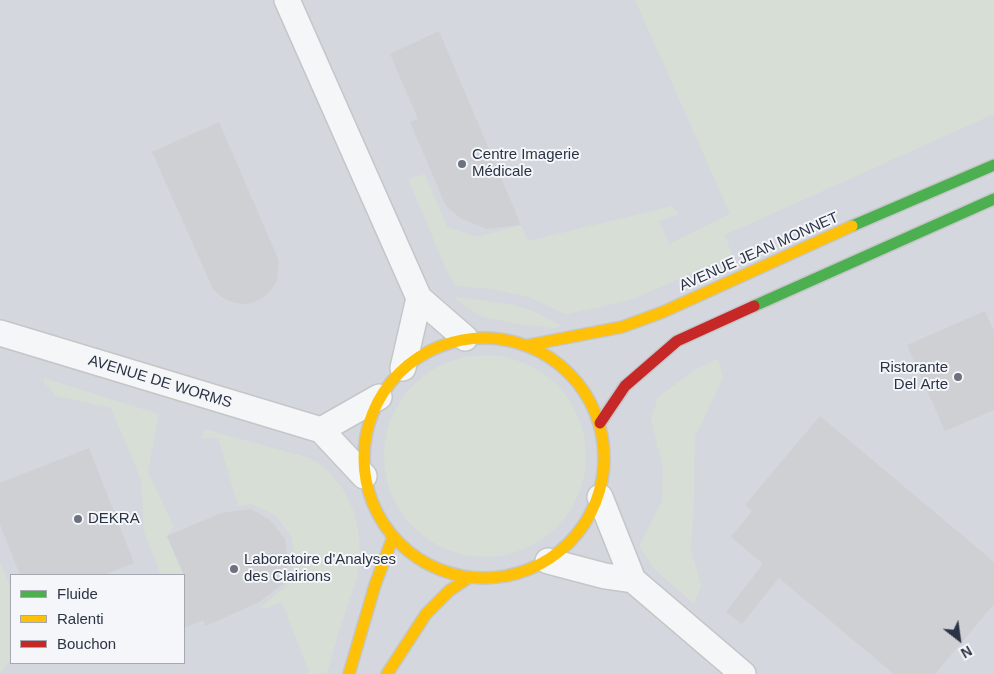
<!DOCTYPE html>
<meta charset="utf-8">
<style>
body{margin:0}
#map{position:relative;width:994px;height:674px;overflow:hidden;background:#e6e8ea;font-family:Arial,sans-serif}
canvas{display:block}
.legend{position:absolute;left:10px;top:574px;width:175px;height:90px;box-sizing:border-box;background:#f4f6f9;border:1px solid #a4a8b1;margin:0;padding:6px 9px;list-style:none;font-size:15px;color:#2b3445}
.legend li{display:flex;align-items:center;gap:10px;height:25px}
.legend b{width:25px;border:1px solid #a4a8b1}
.north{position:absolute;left:934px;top:614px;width:50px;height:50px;-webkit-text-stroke:4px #f4f6f9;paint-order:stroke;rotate:150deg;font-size:14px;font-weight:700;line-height:20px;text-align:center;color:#2b3445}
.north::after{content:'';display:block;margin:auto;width:18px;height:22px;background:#2b3445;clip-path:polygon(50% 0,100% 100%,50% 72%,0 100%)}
</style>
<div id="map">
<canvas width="994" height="674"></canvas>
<ul class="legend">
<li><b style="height:6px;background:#4caf50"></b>Fluide</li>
<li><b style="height:6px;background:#ffc107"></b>Ralenti</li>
<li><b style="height:6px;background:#c62828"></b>Bouchon</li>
</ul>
<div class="north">N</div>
</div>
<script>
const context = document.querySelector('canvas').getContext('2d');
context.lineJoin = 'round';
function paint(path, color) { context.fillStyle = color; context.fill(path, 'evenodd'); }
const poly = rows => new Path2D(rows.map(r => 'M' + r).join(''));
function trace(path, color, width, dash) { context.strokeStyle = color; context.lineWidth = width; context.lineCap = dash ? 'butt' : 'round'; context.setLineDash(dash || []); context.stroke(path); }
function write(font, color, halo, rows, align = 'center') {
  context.font = font + ' Arial,sans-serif'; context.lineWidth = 4; context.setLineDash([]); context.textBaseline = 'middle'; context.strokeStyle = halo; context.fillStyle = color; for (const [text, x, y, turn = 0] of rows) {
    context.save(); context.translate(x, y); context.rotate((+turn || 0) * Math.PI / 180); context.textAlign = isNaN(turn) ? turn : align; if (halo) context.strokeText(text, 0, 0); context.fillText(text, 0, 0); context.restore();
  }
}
paint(poly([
 [0,0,994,0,994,674,0,674],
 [11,575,184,575,184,663,11,663]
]), '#d4d7dd');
paint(poly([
 [635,0,994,0,994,114,725,235,732,255,636,298,597,308,565,314,531,298,491,289,456,286,448,274,408,179,425,174,447,227,477,237,521,225,528,241,672,206,679,214,659,221,669,244,730,214],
 [453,296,513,305,533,311,562,326,554,328,523,325,482,317,459,302],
 '384 456a101 101 0 1 1 202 0a101 101 0 1 1-202 0Z',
 [718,358,723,379,695,437,694,507,691,547,701,586,694,604,654,569,639,546,662,501,663,469,651,419,658,397,693,371],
 [44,378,159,414,148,472,174,527,167,536,188,585,184,587,184,575,161,575,144,532,141,480,111,408,56,396,44,383],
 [204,429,310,458,327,469,343,489,354,512,359,535,360,555,357,578,338,635,327,674,304,674,309,672,282,602,264,609,262,606,286,586,295,562,291,536,275,515,251,504,238,506,218,438,201,439],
 [0,561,11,588,11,660,0,674]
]), '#d6ded6');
paint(poly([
 [439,31,521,225,487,229,460,218,446,206,410,122,418,119,390,54],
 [219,122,279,261,277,281,271,290,264,297,252,303,242,304,229,301,220,296,213,289,152,152],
 [985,311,994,331,994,410,945,431,907,345],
 [820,416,994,562,994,604,935,674,894,674,779,578,742,624,726,612,763,564,731,537,752,511,745,505],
 [89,448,134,563,104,575,20,575,0,524,0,483],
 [251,509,270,520,285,539,288,562,284,583,259,602,206,626,203,620,184,628,184,575,167,536,221,513]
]), '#ced0d3');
const street = poly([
 [287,0,419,298,465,338],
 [0,333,321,430,364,476],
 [403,368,419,298],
 [321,430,379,397],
 [600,497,633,580,743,674],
 [548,561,605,576,633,580]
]);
const fast = poly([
 [852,226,994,165],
 [754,306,994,199]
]);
const slow = poly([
 '364 458a120 120 0 1 1 240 0a120 120 0 1 1-240 0Z',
 [529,345,622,327,663,312,852,226],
 [349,674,375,585,393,537],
 [387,674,426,614,449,591,468,578]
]);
const jam = poly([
 [600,423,625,386,677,341,754,306]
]);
trace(street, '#c4c6c8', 28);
trace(fast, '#c4c6c8', 14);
trace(slow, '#c4c6c8', 14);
trace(jam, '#c4c6c8', 14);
trace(street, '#f5f6f7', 25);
trace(fast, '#4caf50', 11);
trace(slow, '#ffc107', 11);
trace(jam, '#c62828', 11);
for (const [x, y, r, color] of [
 [462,164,5,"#6c737f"],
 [958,377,5,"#6c737f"],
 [78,519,5,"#6c737f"],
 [234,569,5,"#6c737f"]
]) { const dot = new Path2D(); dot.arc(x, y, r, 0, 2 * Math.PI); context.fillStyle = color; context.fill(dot); trace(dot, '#f4f6f9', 2); }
write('15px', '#2b3445', '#f4f6f9', [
 ["Centre Imagerie",472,155],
 ["Médicale",472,172],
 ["Ristorante",948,368,"right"],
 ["Del Arte",948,385,"right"],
 ["DEKRA",88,519],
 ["Laboratoire d'Analyses",244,560],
 ["des Clairions",244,577]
], 'left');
write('15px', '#2b3445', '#f4f6f9', [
 ["AVENUE JEAN MONNET",759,252,-24],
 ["AVENUE DE WORMS",160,382,17]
]);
</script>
